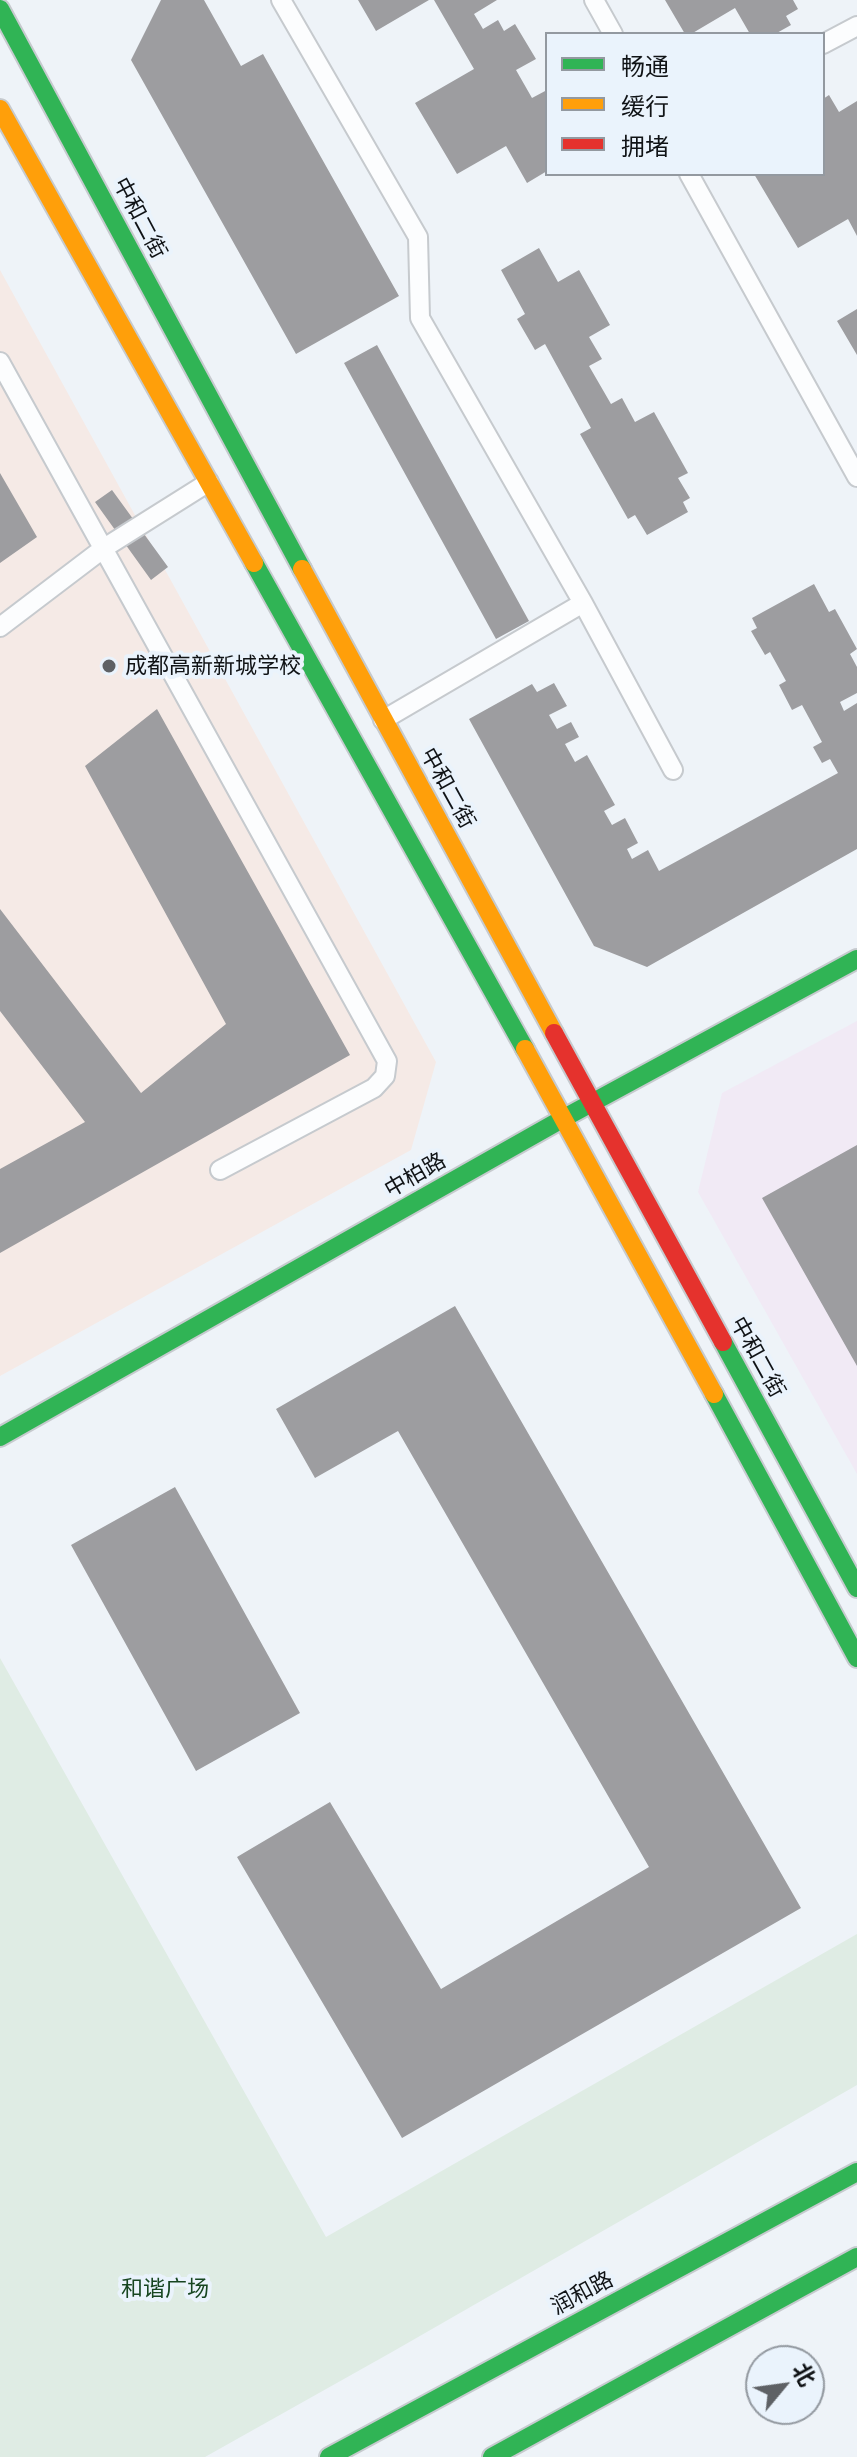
<!DOCTYPE html>
<meta charset="utf-8">
<style>
body{margin:0}
#map{position:relative;width:857px;height:2457px;overflow:hidden;background:#eef3f8;font-family:Commissioner,"Noto Sans SC",sans-serif}
canvas{display:block}
.legend{position:absolute;left:545px;top:32px;width:280px;height:144px;box-sizing:border-box;background:#eaf3fc;border:2px solid #9399a0;margin:0;padding:10px 14px;list-style:none;font-size:24px;color:#101316}
.legend li{display:flex;align-items:center;gap:16px;height:40px}
.legend b{width:40px;border:2px solid #9399a0}
.north{position:absolute;left:745px;top:2345px;width:80px;height:80px;box-sizing:border-box;background:#eaf3fc;border:2px solid #9399a0;border-radius:50%;rotate:61deg;font-size:22px;font-weight:700;line-height:32px;text-align:center;color:#101316}
.north::after{content:'';display:block;margin:auto;width:28px;height:36px;background:#5e6165;clip-path:polygon(50% 0,100% 100%,50% 72%,0 100%)}
</style>
<div id="map">
<canvas width="857" height="2457"></canvas>
<ul class="legend">
<li><b style="height:10px;background:#30b455"></b>畅通</li>
<li><b style="height:10px;background:#ff9f0a"></b>缓行</li>
<li><b style="height:10px;background:#e5322d"></b>拥堵</li>
</ul>
<div class="north">北</div>
</div>
<script>
const context = document.querySelector('canvas').getContext('2d');
context.lineJoin = 'round';
function paint(path, color) { context.fillStyle = color; context.fill(path, 'evenodd'); }
const poly = rows => new Path2D(rows.map(r => 'M' + r).join(''));
function trace(path, color, width, dash) { context.strokeStyle = color; context.lineWidth = width; context.lineCap = dash ? 'butt' : 'round'; context.setLineDash(dash || []); context.stroke(path); }
function write(font, color, halo, rows, align = 'center') {
  context.font = font + ' Commissioner,"Noto Sans SC",sans-serif'; context.lineWidth = 8; context.setLineDash([]); context.textBaseline = 'middle'; context.strokeStyle = halo; context.fillStyle = color; for (const [text, x, y, turn = 0] of rows) {
    context.save(); context.translate(x, y); context.rotate((+turn || 0) * Math.PI / 180); context.textAlign = isNaN(turn) ? turn : align; if (halo) context.strokeText(text, 0, 0); context.fillText(text, 0, 0); context.restore();
  }
}
paint(poly([
 [857,1021,857,1474,698,1192,722,1093]
]), '#f1eaf5');
paint(poly([
 [0,270,436,1062,411,1150,0,1376]
]), '#f5eae6');
paint(poly([
 [0,1658,326,2237,857,1934,857,2085,392,2352,205,2457,0,2457]
]), '#dfece4');
paint(poly([
 [161,0,204,0,241,66,263,54,399,296,296,354,131,60],
 [358,0,429,0,376,31],
 [434,0,497,0,474,14,483,29,498,20,504,31,515,24,536,59,516,70,532,98,547,90,547,171,527,183,506,146,457,174,415,103,474,69],
 [665,0,793,0,798,9,786,16,791,25,775,34,750,34,735,8,691,34,685,34],
 [829,95,839,112,857,101,857,236,848,219,798,248,754,174,823,174,823,99],
 [539,248,558,282,579,270,610,325,589,337,602,359,589,366,611,404,622,398,635,422,654,412,688,473,678,478,690,498,683,502,688,512,647,535,635,515,628,519,580,434,591,428,545,344,535,350,517,319,525,314,501,270],
 [857,309,857,355,837,321],
 [377,345,529,621,496,639,344,363],
 [0,473,37,537,0,563],
 [112,490,168,567,151,580,95,502],
 [814,584,829,612,835,609,857,649,850,654,857,667,857,693,840,702,844,711,857,703,857,849,647,967,594,946,469,719,532,684,537,692,554,683,567,706,549,715,557,729,571,722,579,737,565,744,575,762,587,755,615,805,604,811,612,825,625,818,638,843,627,849,632,859,648,850,659,871,838,773,830,759,822,763,813,747,822,742,802,705,792,710,779,685,786,681,770,652,765,655,751,631,757,628,752,618],
 [157,709,350,1055,0,1253,0,1169,85,1122,0,1011,0,909,141,1093,226,1024,85,766],
 [857,1145,857,1366,762,1198],
 [455,1306,801,1908,402,2138,237,1857,330,1802,441,1989,649,1867,398,1431,315,1478,276,1409],
 [175,1487,300,1713,196,1771,71,1545]
]), '#9d9da0');
const lane = poly([
 [281,0,418,237,420,318,583,603,673,770],
 [594,0,613,34],
 [823,44,857,26],
 [689,174,857,477],
 [0,362,387,1061,385,1076,374,1088,220,1170],
 [0,627,104,548,209,482],
 [383,720,583,603]
]);
const fast = poly([
 [0,9,302,569],
 [254,563,525,1049],
 [723,1342,857,1588],
 [714,1394,857,1658],
 [0,1437,564,1118,857,959],
 [329,2457,857,2172],
 [492,2457,857,2257]
]);
const slow = poly([
 [0,109,254,563],
 [302,569,554,1033],
 [525,1049,714,1394]
]);
const jam = poly([
 [554,1033,723,1342]
]);
trace(lane, '#c6cace', 22);
trace(fast, '#c6cace', 22);
trace(slow, '#c6cace', 22);
trace(jam, '#c6cace', 22);
trace(lane, '#fcfdfe', 18);
trace(fast, '#30b455', 18);
trace(slow, '#ff9f0a', 18);
trace(jam, '#e5322d', 18);
for (const [x, y, r, color] of [
 [109,666,8,"#5e6165"]
]) { const dot = new Path2D(); dot.arc(x, y, r, 0, 2 * Math.PI); context.fillStyle = color; context.fill(dot); trace(dot, '#eaf3fc', 3); }
write('22px', '#101316', '#eaf3fc', [
 ["中和二街",140,218,62],
 ["中和二街",448,788,61],
 ["中柏路",415,1175,-30],
 ["中和二街",758,1357,61],
 ["润和路",582,2293,-28]
]);
write('22px', '#101316', '#eaf3fc', [
 ["成都高新新城学校",125,666]
], 'left');
write('22px', '#174621', '#eaf3fc', [
 ["和谐广场",165,2289]
]);
</script>
